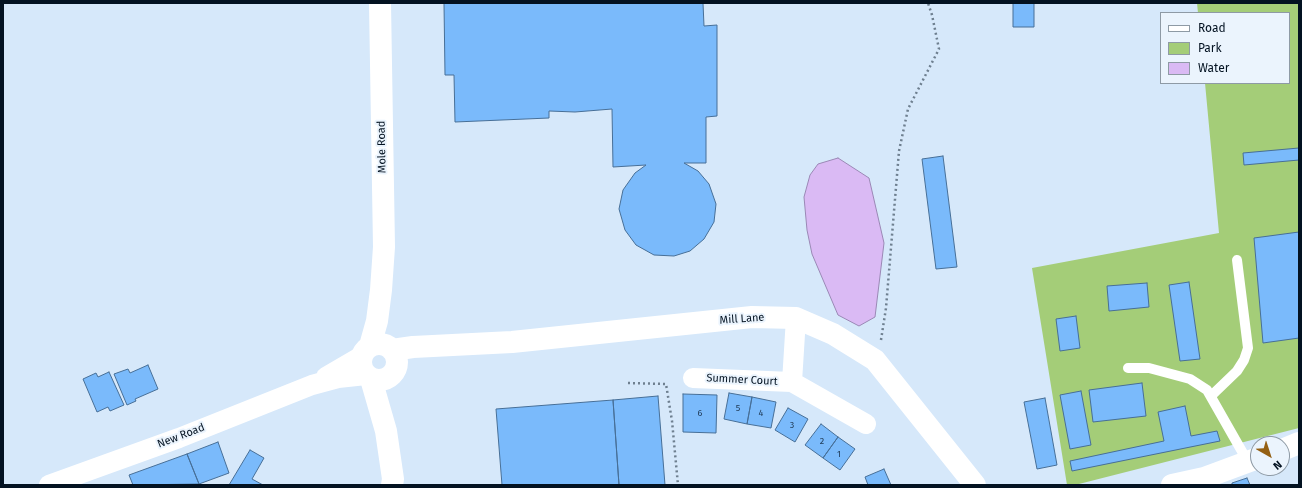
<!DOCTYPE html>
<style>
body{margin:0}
#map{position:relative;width:1302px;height:488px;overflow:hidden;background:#d6e8fa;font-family:"Fira Sans",sans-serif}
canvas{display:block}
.frame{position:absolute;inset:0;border:4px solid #031221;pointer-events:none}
.legend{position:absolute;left:1160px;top:12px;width:130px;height:72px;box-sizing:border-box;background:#ebf4fd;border:1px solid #8e9aa5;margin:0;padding:5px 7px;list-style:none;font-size:12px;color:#031221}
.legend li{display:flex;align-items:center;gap:8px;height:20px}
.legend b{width:20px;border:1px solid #8e9aa5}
.north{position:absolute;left:1250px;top:436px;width:40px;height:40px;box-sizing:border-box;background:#ebf4fd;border:1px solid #8e9aa5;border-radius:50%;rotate:141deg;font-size:11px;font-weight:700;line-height:16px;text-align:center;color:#031221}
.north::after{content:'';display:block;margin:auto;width:14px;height:18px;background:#946014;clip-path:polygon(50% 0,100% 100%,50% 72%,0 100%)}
</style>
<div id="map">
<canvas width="1302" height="488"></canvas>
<div class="frame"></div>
<ul class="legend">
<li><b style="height:5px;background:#fff"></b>Road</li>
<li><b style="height:11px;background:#a4cd78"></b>Park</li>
<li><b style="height:11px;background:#dabaf4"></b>Water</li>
</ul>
<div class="north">N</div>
</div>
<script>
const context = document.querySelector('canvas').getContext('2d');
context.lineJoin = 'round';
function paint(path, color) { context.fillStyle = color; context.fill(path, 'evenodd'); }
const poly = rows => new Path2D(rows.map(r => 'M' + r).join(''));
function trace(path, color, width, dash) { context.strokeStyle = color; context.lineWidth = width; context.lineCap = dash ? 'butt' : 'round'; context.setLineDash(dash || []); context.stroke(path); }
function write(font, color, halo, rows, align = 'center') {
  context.font = font + ' "Fira Sans",sans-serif'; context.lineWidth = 4; context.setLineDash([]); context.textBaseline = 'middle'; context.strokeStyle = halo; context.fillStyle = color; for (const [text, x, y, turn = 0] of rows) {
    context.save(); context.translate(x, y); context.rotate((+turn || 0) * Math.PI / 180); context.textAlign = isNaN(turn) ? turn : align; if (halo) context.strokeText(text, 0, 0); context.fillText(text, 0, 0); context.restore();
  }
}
paint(poly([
 [1197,3,1299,3,1299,428,1075,485,1067,485,1032,268,1219,233,1205,83,1289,83,1289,13,1198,13]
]), '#a4cd78');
const water = poly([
 [838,158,869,178,884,243,875,317,859,326,838,315,812,254,807,230,804,197,810,175,818,164,838,158]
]);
paint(water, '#dabaf4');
trace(water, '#9a88b5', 1);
const building = poly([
 [444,3,703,3,704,26,717,25,717,116,706,117,706,163,684,163,698,171,709,184,716,204,714,222,704,239,690,251,674,256,654,255,636,245,625,230,619,209,623,190,635,173,646,165,613,167,612,109,575,112,549,111,549,118,455,122,454,75,445,75,444,3],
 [1013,3,1034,3,1034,27,1013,27,1013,3],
 [1299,148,1299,160,1244,165,1243,153,1299,148],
 [943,156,957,267,936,269,922,159,943,156],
 [1299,232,1299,338,1263,343,1254,238,1299,232],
 [1189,282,1200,359,1180,361,1169,285,1189,282],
 [1147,283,1149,307,1109,311,1107,286,1147,283],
 [1076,316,1080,348,1060,351,1056,319,1076,316],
 [148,365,158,389,135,399,136,401,127,405,114,374,128,369,130,373,148,365],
 [109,372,124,405,110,411,108,407,97,412,83,379,96,373,98,377,109,372],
 [1142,383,1146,416,1093,422,1089,390,1142,383],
 [1081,391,1091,445,1070,449,1060,395,1081,391],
 [729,393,752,397,747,424,724,419,729,393],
 [683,394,717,395,716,433,683,432,683,394],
 [658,396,665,485,619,485,613,400,658,396],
 [752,397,776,402,771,428,747,424,752,397],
 [1045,398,1057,465,1037,469,1024,402,1045,398],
 [613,400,619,485,502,485,496,409,613,400],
 [1185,406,1191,436,1217,431,1220,441,1072,471,1070,461,1164,441,1158,412,1185,406],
 [788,408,808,419,795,442,775,430,788,408],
 [821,424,838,437,823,458,805,445,821,424],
 [838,437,855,449,840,470,823,458,838,437],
 [218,442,229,473,199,484,187,454,218,442],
 [250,450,264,458,252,479,263,485,229,485,250,450],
 [187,454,199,484,133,485,129,475,187,454],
 [884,469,891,485,868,485,865,477,884,469],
 [1247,478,1250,485,1232,485,1232,483,1247,478]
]);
paint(building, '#7abafb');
trace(building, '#476f97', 1);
trace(poly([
 [881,340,886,308,899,151,908,109,939,49,932,15,928,3],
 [628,383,666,384,672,421,678,485]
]), '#6e7f8f', 2.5, [2, 3]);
trace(poly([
 [1128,368,1149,368,1190,379,1207,390,1248,462],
 [1211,396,1237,371,1244,360,1248,348,1237,260]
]), '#fff', 10);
trace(poly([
 [326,377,362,356],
 [693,378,792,382,796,318],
 [792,382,866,424],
 [49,485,179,438,312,385,338,378,366,375]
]), '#fff', 20);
trace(poly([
 '361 362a18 18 0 1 1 36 0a18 18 0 1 1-36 0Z',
 [370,346,377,321,381,290,384,247,380,3],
 [392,350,413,347,512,342,752,317,796,318,833,334,875,360,975,485],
 [371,379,386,431,393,479,392,485],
 [1282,450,1299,443],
 [1172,485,1204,478,1258,458]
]), '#fff', 22);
write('9px', '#213c58', null, [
 ["5",738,408],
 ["6",700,413],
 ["4",761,413],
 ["3",792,425],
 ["2",822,441],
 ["1",839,454]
]);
write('11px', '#031221', '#ebf4fd', [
 ["Mole Road",382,147,-91],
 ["Mill Lane",742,319,-4],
 ["Summer Court",742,380,3],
 ["New Road",181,436,-21]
]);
</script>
